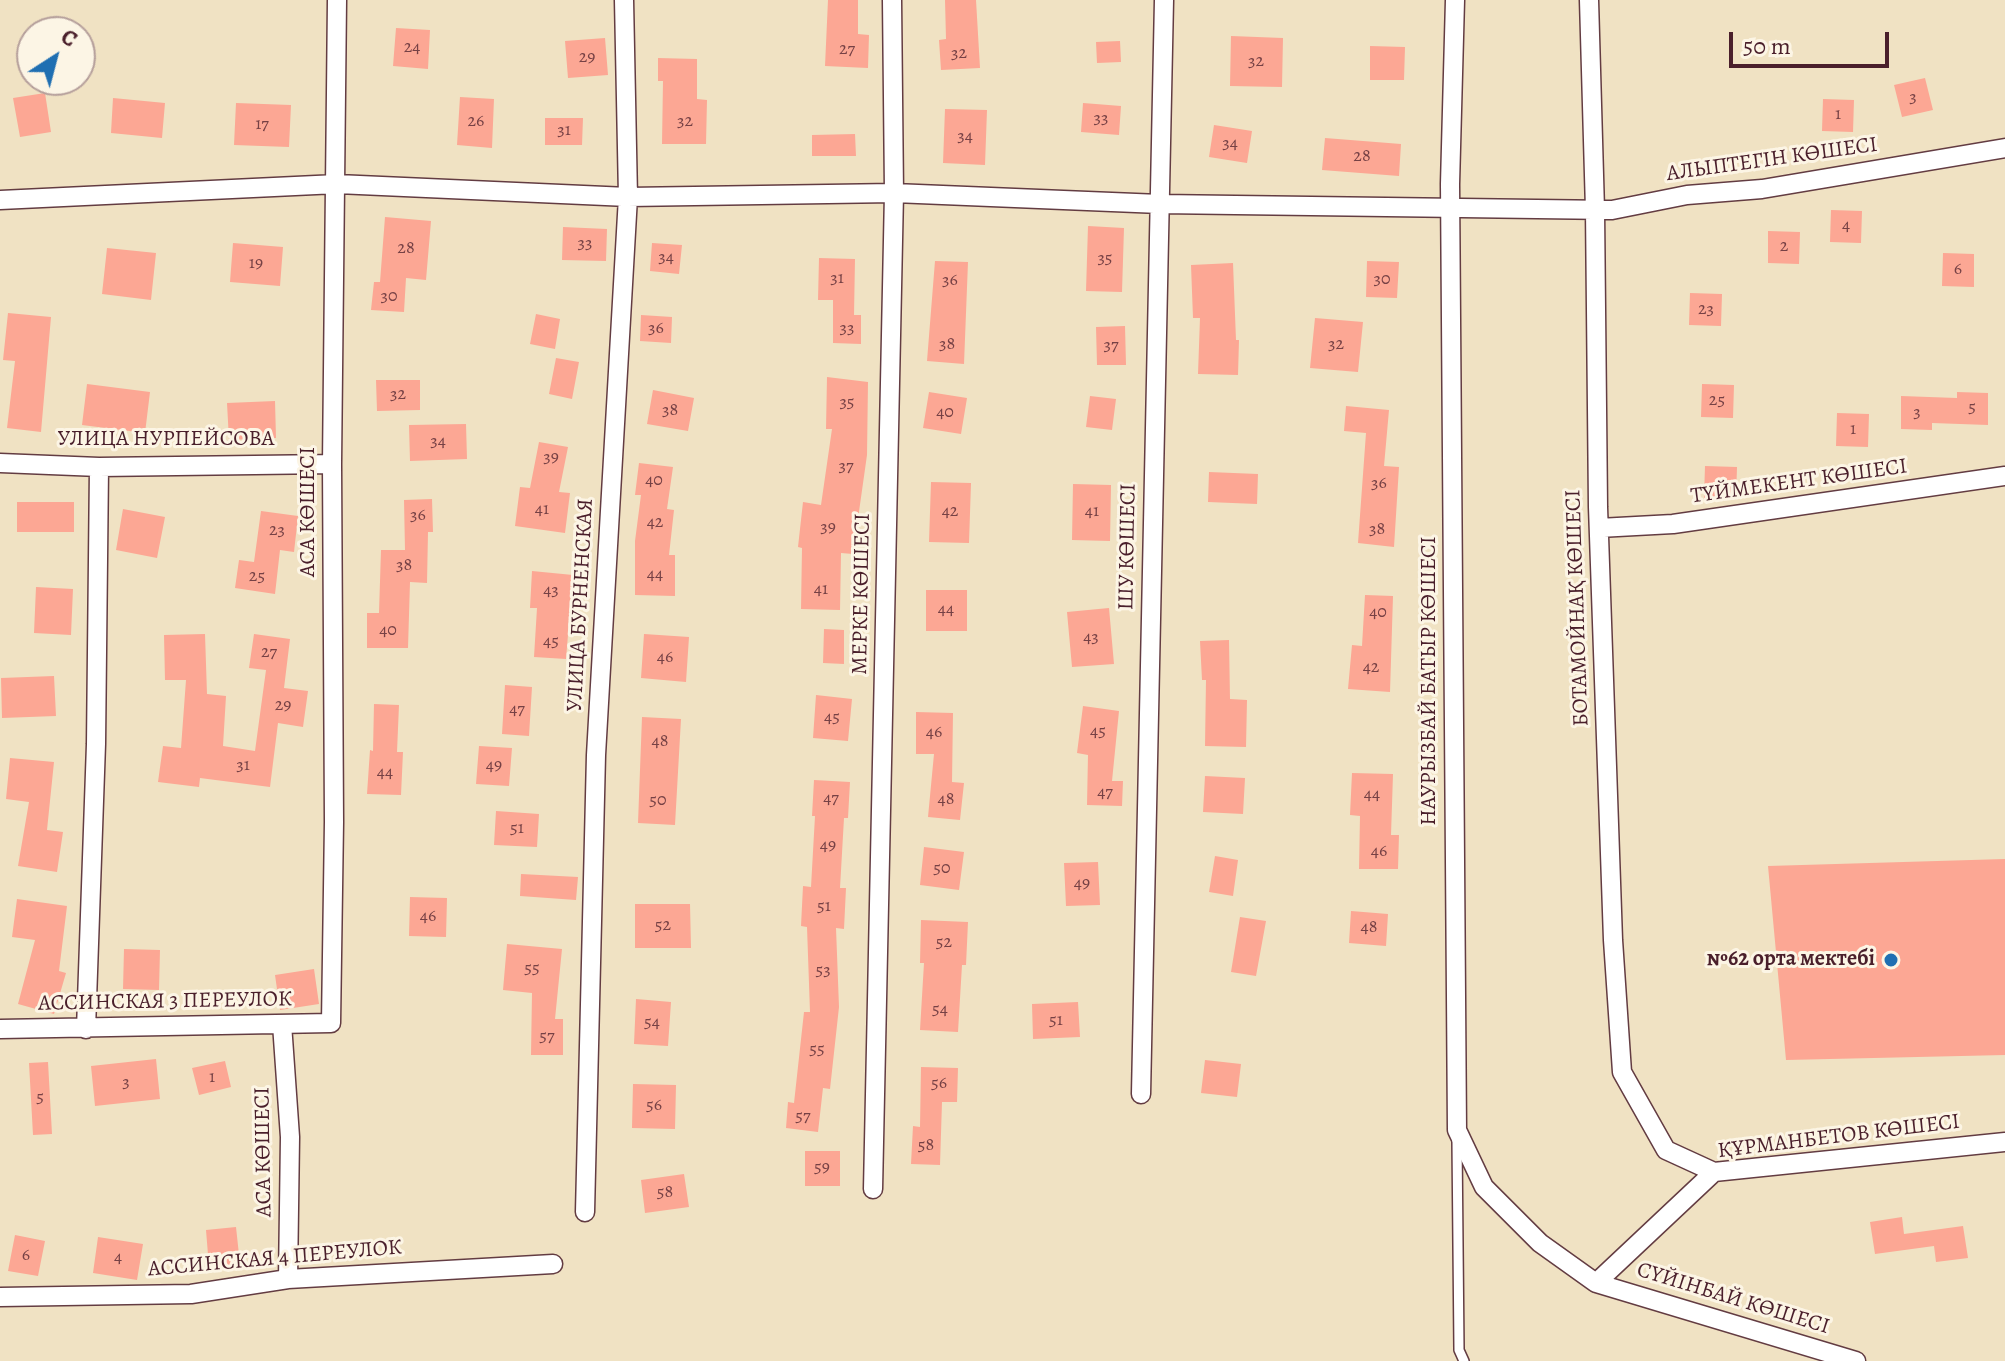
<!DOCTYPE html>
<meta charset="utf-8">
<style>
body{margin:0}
#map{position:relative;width:2005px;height:1361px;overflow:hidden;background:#f0e2c3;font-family:Alegreya,serif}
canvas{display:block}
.north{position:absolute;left:16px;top:16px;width:80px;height:80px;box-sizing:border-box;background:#fcf5e5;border:2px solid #b59f9b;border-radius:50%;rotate:36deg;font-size:22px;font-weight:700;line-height:32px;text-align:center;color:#4a1f2b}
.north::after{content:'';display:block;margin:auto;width:28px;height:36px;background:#1f6fb2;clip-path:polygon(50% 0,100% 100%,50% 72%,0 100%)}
.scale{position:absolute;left:1729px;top:32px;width:160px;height:36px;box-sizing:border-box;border:4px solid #4a1f2b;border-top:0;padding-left:10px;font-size:24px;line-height:28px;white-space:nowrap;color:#4a1f2b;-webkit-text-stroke:6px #fcf5e5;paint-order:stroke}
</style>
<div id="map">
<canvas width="2005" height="1361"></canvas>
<div class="north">С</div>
<div class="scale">50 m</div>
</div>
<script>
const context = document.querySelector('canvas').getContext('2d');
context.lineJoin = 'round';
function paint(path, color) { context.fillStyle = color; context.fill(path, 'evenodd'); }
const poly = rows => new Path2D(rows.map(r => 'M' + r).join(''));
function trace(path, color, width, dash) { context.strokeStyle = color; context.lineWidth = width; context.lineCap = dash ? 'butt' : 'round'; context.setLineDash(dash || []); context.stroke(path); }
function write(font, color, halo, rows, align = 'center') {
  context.font = font + ' Alegreya,serif'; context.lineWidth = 6; context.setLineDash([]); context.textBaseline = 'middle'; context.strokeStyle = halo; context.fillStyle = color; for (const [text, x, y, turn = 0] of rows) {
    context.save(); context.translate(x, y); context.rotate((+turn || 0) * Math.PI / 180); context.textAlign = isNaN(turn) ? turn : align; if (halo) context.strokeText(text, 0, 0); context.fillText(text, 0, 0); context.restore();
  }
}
paint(poly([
 [828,0,858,0,858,34,869,35,868,68,825,66],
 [945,0,976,0,980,68,941,70,939,40,946,39],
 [396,28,430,30,428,69,393,66],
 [1231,36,1283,38,1282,87,1230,86],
 [605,38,608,75,568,78,565,41],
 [1120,41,1121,62,1097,63,1096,42],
 [1370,46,1405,47,1404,80,1370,80],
 [658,58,697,59,697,99,707,100,706,144,662,144,663,81,658,81],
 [1925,78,1933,110,1902,117,1894,85],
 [45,93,51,132,20,137,13,98],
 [460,97,494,99,492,148,457,145],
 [113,98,165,103,162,138,111,133],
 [1823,99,1854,100,1853,132,1822,131],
 [236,103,291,105,289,147,234,145],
 [1083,103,1121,106,1119,135,1081,132],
 [945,109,987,110,985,165,943,163],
 [545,118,583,118,582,145,545,145],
 [1214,125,1252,131,1247,163,1209,157],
 [855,134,856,156,812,156,812,135],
 [1325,138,1401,144,1399,176,1322,170],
 [1831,210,1862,211,1861,243,1830,242],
 [385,217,431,221,426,280,406,278,404,312,371,310,374,282,380,282],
 [1088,226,1124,228,1122,292,1086,291],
 [563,227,607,229,606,261,562,260],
 [1768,231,1800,232,1799,264,1768,263],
 [233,243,283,247,280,286,230,282],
 [652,243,682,245,679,274,650,271],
 [107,248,156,253,151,300,102,294],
 [1943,253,1974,254,1974,287,1942,286],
 [819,258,855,259,854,315,861,315,861,344,833,343,833,300,818,300],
 [935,261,968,262,964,364,927,361],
 [1367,261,1399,262,1397,298,1366,297],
 [1233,263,1236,340,1239,340,1238,375,1198,374,1200,318,1193,318,1191,265],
 [1690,293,1722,294,1721,326,1689,325],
 [8,313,51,317,41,432,7,428,15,361,3,360],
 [536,314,560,319,555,349,530,344],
 [641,315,672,317,671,343,640,341],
 [1315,318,1363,322,1358,372,1310,368],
 [1125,326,1126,365,1097,365,1096,327],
 [556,358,579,362,572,399,549,394],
 [827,377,868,382,867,455,853,554,841,553,840,610,801,609,802,548,798,547,803,502,821,505,832,429,826,429],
 [376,380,420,380,420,410,377,411],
 [87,384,150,392,145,433,82,425],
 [1702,384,1734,385,1733,418,1701,417],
 [653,390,694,398,688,431,647,424],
 [929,392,967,398,961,434,923,428],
 [1957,392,1988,393,1988,425,1932,423,1932,430,1901,429,1901,396,1957,398],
 [1090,396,1116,399,1112,430,1086,427],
 [275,401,276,438,229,440,227,403],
 [1346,406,1389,410,1384,466,1399,467,1394,547,1358,543,1366,433,1344,431],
 [1837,413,1869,414,1868,447,1836,446],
 [466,424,467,459,410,461,409,425],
 [539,442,568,447,559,492,570,493,565,533,515,526,520,487,530,488],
 [639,463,673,467,667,509,674,510,669,555,675,555,675,596,635,595,635,541,641,495,635,495],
 [1705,466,1737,467,1736,499,1704,498],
 [1209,472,1258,474,1257,504,1208,502],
 [931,482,971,483,969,543,929,542],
 [1073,484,1111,485,1110,541,1072,540],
 [432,499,433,532,428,532,427,583,410,582,408,648,367,648,367,613,379,613,381,550,405,550,404,500],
 [17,502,74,502,74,532,17,532],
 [123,509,165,517,157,558,116,550],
 [261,511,298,516,294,552,280,550,275,594,235,588,239,560,254,562],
 [532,571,573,575,566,659,534,657,537,608,530,608],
 [36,587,73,589,71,635,34,633],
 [926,590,967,590,967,631,926,631],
 [1365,595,1393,596,1390,692,1348,689,1352,645,1362,646],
 [1109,608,1114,664,1072,667,1067,612],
 [824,629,844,630,844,664,823,663],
 [205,634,207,694,226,696,223,746,255,751,266,670,249,668,254,634,290,639,284,688,308,691,303,727,278,723,270,787,200,778,199,787,158,782,163,746,181,748,186,680,165,680,164,635],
 [644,634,689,637,686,682,641,678],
 [1229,640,1230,699,1247,700,1246,747,1205,746,1206,680,1202,680,1200,641],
 [54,676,56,716,2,718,1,678],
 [505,685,532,687,529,736,502,734],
 [816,695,852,699,848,741,813,738],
 [374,704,399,705,397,752,403,752,401,795,367,794,370,750,373,751],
 [1083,706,1119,711,1112,781,1123,781,1122,806,1087,805,1088,755,1077,753],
 [916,712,953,713,952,782,964,783,960,820,928,817,934,754,916,754],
 [642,717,681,719,675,825,638,823],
 [479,746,512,748,509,786,476,784],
 [10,758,54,762,47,830,63,832,57,872,18,866,29,802,6,799],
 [1352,773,1393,774,1391,835,1399,835,1398,869,1359,869,1360,816,1350,815],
 [1205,776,1245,778,1243,814,1203,812],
 [814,780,850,782,848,818,844,818,840,888,846,888,844,929,836,928,839,1007,830,1089,823,1088,818,1132,786,1128,788,1102,794,1103,804,1012,810,1012,807,927,801,926,803,886,811,887,815,816,812,816],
 [496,811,539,814,537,847,494,845],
 [924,847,964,852,959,890,920,885],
 [1215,856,1238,860,1233,896,1209,892],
 [2005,859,2005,1055,1786,1060,1768,866],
 [1098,862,1100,905,1066,906,1064,863],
 [521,874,578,877,576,900,520,896],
 [410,897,447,898,446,937,409,936],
 [17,899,67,906,59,971,66,973,54,1014,18,1004,35,940,12,937],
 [635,904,690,904,691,948,635,948],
 [1351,911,1388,914,1386,946,1349,943],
 [1240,917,1266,921,1256,976,1231,972],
 [921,920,968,922,966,965,962,965,958,1032,920,1030,924,963,920,963],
 [507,944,562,949,555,1019,563,1019,563,1055,531,1055,532,993,503,990],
 [124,949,160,950,159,990,123,989],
 [314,969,319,1004,280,1010,275,975],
 [636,999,671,1002,668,1046,634,1044],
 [1078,1002,1080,1037,1033,1039,1032,1004],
 [156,1059,160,1099,95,1106,91,1066],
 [1205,1060,1241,1064,1237,1097,1201,1093],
 [225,1061,231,1087,199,1095,192,1068],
 [48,1062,52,1134,33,1135,29,1063],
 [921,1067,958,1068,957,1102,942,1102,940,1165,911,1164,913,1126,920,1127],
 [633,1084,676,1085,675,1129,632,1128],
 [805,1151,840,1151,840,1186,805,1186],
 [684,1174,689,1207,645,1213,641,1180],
 [1902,1217,1904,1234,1963,1226,1968,1258,1936,1262,1934,1246,1875,1254,1870,1222],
 [236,1227,240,1264,209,1267,206,1230],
 [15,1235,45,1241,38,1276,8,1271],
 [98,1237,143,1244,137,1280,93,1273]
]), '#fca794');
const lane = poly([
 [1457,1141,1459,1350,1464,1361]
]);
const street = poly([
 [1455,0,1450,184,1457,1130,1484,1187,1540,1243,1596,1283,1714,1172,2005,1142],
 [1589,0,1595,210,1598,507,1613,940,1622,1072,1666,1150,1714,1172],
 [0,200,337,184,628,197,894,193,1160,204,1612,210,1687,195,1762,189,2005,148],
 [0,463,99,467,332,464],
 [1599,528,1673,524,2005,476],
 [282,1024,290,1137,288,1279],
 [0,1029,331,1023,334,822,332,464,337,0],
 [86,1029,96,744,99,467],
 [1141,1094,1164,0],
 [873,1189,894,193,892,0],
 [585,1212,596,755,628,197,624,0],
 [1596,1283,1856,1361],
 [0,1297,191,1294,288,1279,553,1264]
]);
trace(lane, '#633c42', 12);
trace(street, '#633c42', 21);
trace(lane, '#fff', 9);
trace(street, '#fff', 18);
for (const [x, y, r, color] of [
 [1891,960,8,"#1f6fb2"]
]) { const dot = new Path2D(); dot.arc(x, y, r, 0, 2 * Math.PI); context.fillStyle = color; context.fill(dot); trace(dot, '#fcf5e5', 3); }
write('18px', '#764145', null, [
 ["24",412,48],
 ["27",847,50],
 ["32",959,54],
 ["29",587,58],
 ["32",1256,62],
 ["3",1913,98],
 ["1",1838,115],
 ["33",1101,119],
 ["26",476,122],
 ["32",685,122],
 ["17",262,125],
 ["31",564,131],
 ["34",965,137],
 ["34",1230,144],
 ["28",1362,157],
 ["4",1846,226],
 ["33",585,244],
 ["2",1784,247],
 ["28",406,249],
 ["34",666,258],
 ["35",1105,259],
 ["19",256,264],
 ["6",1958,270],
 ["31",837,279],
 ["30",1382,280],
 ["36",950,281],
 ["30",389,297],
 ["23",1706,310],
 ["36",656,329],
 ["33",847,329],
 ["38",947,345],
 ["32",1336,345],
 ["37",1111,346],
 ["32",398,395],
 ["25",1717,401],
 ["35",847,403],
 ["5",1972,408],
 ["38",670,411],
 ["40",945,413],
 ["3",1917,413],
 ["1",1853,430],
 ["34",438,442],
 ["39",551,458],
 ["37",846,467],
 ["40",654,481],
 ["36",1379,484],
 ["41",542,510],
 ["42",950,512],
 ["41",1092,512],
 ["36",418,516],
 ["42",655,523],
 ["39",828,528],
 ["38",1377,530],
 ["23",277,531],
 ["38",404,566],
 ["44",655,575],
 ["25",257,577],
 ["41",821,590],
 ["43",551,591],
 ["44",946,610],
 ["40",1378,613],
 ["40",388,631],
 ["43",1091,638],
 ["45",551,642],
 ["27",269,653],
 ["46",665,658],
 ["42",1371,668],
 ["29",283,706],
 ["47",517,710],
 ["45",832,718],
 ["45",1098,732],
 ["46",934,733],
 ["48",660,742],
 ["31",243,766],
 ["49",494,766],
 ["44",385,773],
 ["47",1105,793],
 ["44",1372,795],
 ["47",831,799],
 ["48",946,800],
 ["50",658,801],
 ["51",517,829],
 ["49",828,846],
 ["46",1379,852],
 ["50",942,869],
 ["49",1082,884],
 ["51",824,907],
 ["46",428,917],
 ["52",663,926],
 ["48",1369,928],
 ["52",944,943],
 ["55",532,969],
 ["53",823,971],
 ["54",940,1010],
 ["51",1056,1021],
 ["54",652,1023],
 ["57",547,1037],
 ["55",817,1050],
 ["1",212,1078],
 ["3",126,1083],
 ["56",939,1084],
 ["5",40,1098],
 ["56",654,1106],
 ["57",803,1117],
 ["58",926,1146],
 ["59",822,1168],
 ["58",665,1193],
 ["6",26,1256],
 ["4",118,1258]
]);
write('22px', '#4a1f2b', '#fcf5e5', [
 ["АЛЫПТЕГІН КӨШЕСІ",1772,160,-8],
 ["УЛИЦА НУРПЕЙСОВА",166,440],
 ["ТҮЙМЕКЕНТ КӨШЕСІ",1799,482,-8],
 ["АСА КӨШЕСІ",309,512,-90],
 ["ШУ КӨШЕСІ",1128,547,-89],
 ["МЕРКЕ КӨШЕСІ",862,594,-89],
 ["УЛИЦА БУРНЕНСКАЯ",581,605,-87],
 ["БОТАМОЙНАҚ КӨШЕСІ",1578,608,-92],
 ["НАУРЫЗБАЙ БАТЫР КӨШЕСІ",1430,681,-90],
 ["АССИНСКАЯ 3 ПЕРЕУЛОК",165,1002,-1],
 ["ҚҰРМАНБЕТОВ КӨШЕСІ",1839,1137,-7],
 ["АСА КӨШЕСІ",264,1152,-91],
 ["АССИНСКАЯ 4 ПЕРЕУЛОК",275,1259,-5],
 ["СҮЙІНБАЙ КӨШЕСІ",1733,1299,17]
]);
write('bold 22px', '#4a1f2b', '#fcf5e5', [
 ["№62 орта мектебі",1875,960]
], 'right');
</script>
